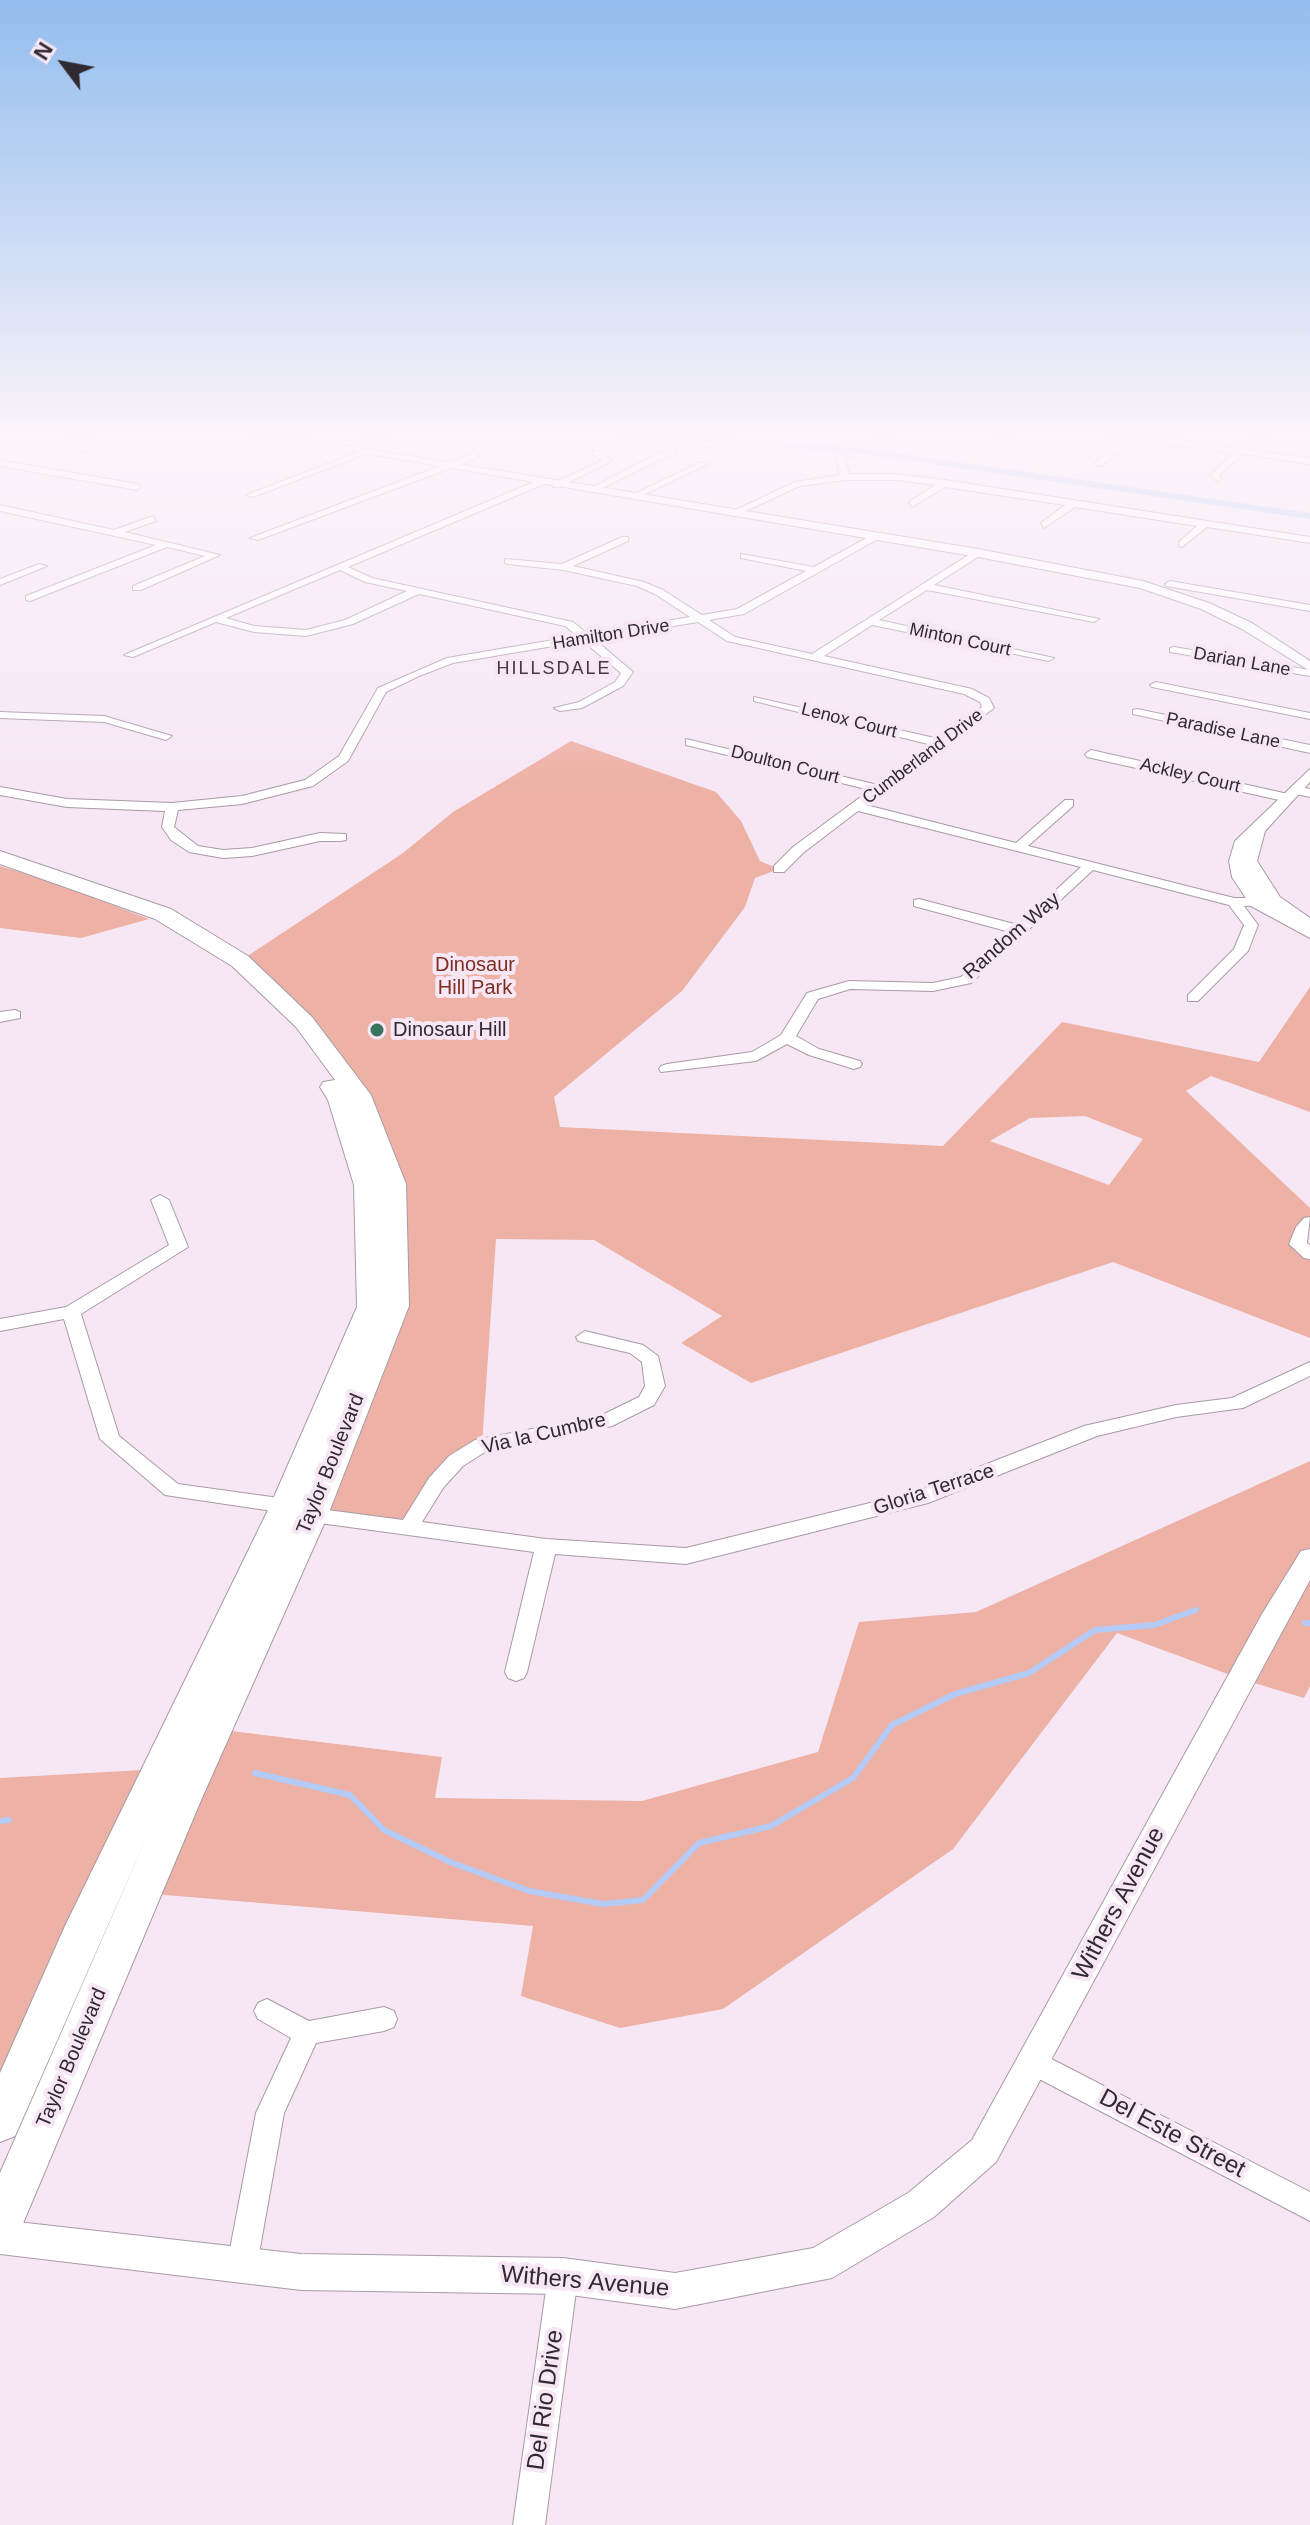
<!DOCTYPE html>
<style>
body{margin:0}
#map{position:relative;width:1310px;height:2525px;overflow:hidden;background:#f7e7f5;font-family:Arial,sans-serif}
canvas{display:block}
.north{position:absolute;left:24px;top:24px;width:80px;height:80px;-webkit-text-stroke:6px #f7e7f5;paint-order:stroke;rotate:302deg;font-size:22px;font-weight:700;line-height:32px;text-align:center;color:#302a30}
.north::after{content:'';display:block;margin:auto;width:28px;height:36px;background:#302a30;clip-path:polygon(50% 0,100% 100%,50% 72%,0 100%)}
</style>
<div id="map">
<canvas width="1310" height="2525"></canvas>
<div class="north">N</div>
</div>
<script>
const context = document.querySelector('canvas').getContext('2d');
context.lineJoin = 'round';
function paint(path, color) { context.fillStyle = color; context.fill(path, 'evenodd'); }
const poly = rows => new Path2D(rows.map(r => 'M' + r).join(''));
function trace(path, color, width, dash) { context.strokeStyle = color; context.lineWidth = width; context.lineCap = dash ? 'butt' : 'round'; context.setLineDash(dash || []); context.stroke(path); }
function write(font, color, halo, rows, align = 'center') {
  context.font = font + ' Arial,sans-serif'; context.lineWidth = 8; context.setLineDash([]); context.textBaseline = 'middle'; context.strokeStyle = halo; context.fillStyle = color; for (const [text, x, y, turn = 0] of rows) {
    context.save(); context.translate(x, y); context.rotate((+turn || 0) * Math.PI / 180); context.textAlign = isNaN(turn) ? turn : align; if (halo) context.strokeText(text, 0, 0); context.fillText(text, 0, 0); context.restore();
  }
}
paint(poly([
 [571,741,716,792,741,821,760,861,779,869,755,878,745,907,682,991,554,1097,560,1127,943,1146,1062,1022,1259,1062,1310,987,1310,1112,1211,1076,1186,1091,1310,1208,1310,1222,1302,1231,1310,1254,1310,1338,1113,1262,751,1383,681,1343,722,1316,594,1240,496,1239,482,1445,456,1461,409,1527,312,1515,395,1307,359,1095,240,961,403,853,453,812],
 [1085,1116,1143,1139,1109,1185,990,1141,1030,1118],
 [0,866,53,882,149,919,81,938,0,928],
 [1310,1461,1310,1686,1304,1698,1241,1679,1117,1633,953,1849,723,2009,620,2028,521,1996,533,1926,142,1893,215,1729,442,1757,435,1798,642,1801,818,1752,859,1622,976,1612],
 [160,1769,0,2122,0,1778]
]), '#edb1a5');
trace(poly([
 [1305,1623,1310,1623],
 [255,1773,350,1795,384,1830,450,1862,529,1891,603,1904,643,1900,699,1843,771,1826,853,1778,892,1725,955,1694,1029,1673,1095,1630,1154,1625,1196,1610],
 [0,1821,9,1820]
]), '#b4cbf7', 6);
paint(poly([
 [608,434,653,434,862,448,1310,513,1310,519,862,454,608,434]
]), '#b4cbf7');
const minor = poly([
 [67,434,77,434,103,445,77,453,77,449,89,445,67,434],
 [380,434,393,434,351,451,344,449,380,434],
 [883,434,894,434,868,448,861,446,883,434],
 [1006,434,1016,434,994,451,988,451,988,447,1006,434],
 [1108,434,1141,434,1239,449,1256,434,1265,434,1248,450,1310,458,1310,464,1243,454,1219,475,1221,479,1217,482,1210,475,1234,453,1135,440,1101,466,1095,466,1095,462,1126,438,1108,434],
 [474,442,480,442,485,450,475,459,258,540,250,538,469,455,476,449,474,442],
 [674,450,677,455,664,458,594,492,587,490,658,454,674,450],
 [361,451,368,453,253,497,246,495,361,451],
 [593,451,599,451,612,461,559,487,553,487,553,483,602,461,593,455,593,451],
 [851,451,854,456,845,459,849,474,897,474,945,480,1310,537,1310,543,1207,527,1182,547,1179,546,1179,542,1197,526,1075,507,1044,528,1041,523,1065,505,945,487,912,507,909,502,935,485,897,480,845,480,800,486,735,516,727,514,795,482,840,475,836,458,851,451],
 [0,460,137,484,141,487,137,490,0,466,0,460],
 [701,462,708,464,635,499,628,497,701,462],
 [541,479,544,484,348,567,372,578,573,622,588,634,690,617,655,594,637,586,563,570,508,564,505,563,505,559,562,564,622,537,628,537,628,541,573,566,644,582,663,590,702,615,737,609,806,571,741,558,741,554,814,567,872,535,878,535,878,539,744,614,709,620,735,637,812,654,975,551,981,551,981,555,934,585,1099,619,1094,622,927,590,879,620,1054,658,1049,661,872,625,824,656,972,689,989,698,994,708,866,805,1016,843,1065,800,1073,800,1073,806,1028,846,1234,898,1275,898,1275,904,1244,906,1258,925,1248,951,1198,1001,1188,1001,1188,995,1234,949,1244,925,1229,905,1093,870,971,983,933,991,850,989,818,999,796,1036,819,1049,860,1061,862,1064,860,1067,854,1069,809,1055,787,1044,756,1061,661,1072,659,1069,661,1066,667,1064,752,1052,781,1035,807,993,849,981,933,983,961,977,1010,932,914,906,914,900,919,899,1018,925,1081,867,858,811,803,853,784,872,774,872,774,866,793,847,870,790,686,745,686,739,878,785,932,745,754,701,754,697,939,739,982,707,980,702,964,694,727,641,698,622,594,639,633,672,623,686,582,708,560,711,554,708,579,702,615,682,621,673,583,641,453,663,419,676,386,692,348,761,313,786,242,804,178,810,174,827,198,846,223,850,252,848,320,833,346,834,346,840,341,841,320,841,252,856,223,858,189,852,171,840,162,827,165,811,67,807,0,795,0,787,67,799,172,803,242,796,305,780,339,756,378,688,447,658,577,636,565,626,419,594,353,624,306,636,254,632,216,622,133,657,124,655,541,479],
 [340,570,365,582,407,591,345,620,306,630,254,626,226,618,340,570],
 [0,505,114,530,153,516,156,521,125,532,220,555,141,590,133,590,133,586,205,556,167,547,30,601,26,600,26,596,156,545,0,511,0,505],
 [39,564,47,566,0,585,0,579,39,564],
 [1170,581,1310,605,1310,611,1166,586,1165,584,1170,581],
 [1174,647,1310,670,1310,676,1170,652,1170,648,1174,647],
 [1156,682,1310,713,1310,719,1152,687,1150,685,1156,682],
 [1137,709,1310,745,1310,753,1133,714,1133,710,1137,709],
 [0,712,104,716,172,736,166,740,104,722,0,718,0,712],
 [1091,750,1288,794,1294,798,1288,802,1087,757,1085,754,1091,750],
 [1295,786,1310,789,1310,797,1291,793,1291,787,1295,786],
 [15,1010,20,1012,20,1018,0,1022,0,1012,15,1010],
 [160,1195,169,1200,188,1247,81,1314,119,1436,178,1484,286,1499,293,1501,296,1506,293,1511,286,1513,165,1495,100,1439,64,1319,0,1331,0,1319,66,1307,169,1245,151,1200,160,1195],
 [1310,1217,1307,1243,1310,1245,1310,1259,1304,1258,1289,1244,1296,1227,1304,1218,1310,1217],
 [585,1331,643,1345,658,1356,665,1386,654,1405,612,1426,488,1450,463,1466,443,1488,422,1522,546,1539,686,1548,915,1492,1084,1426,1176,1405,1232,1398,1310,1362,1310,1376,1243,1408,1176,1417,1097,1436,928,1503,686,1564,555,1554,527,1672,524,1678,516,1681,508,1678,505,1672,534,1552,312,1522,305,1520,302,1515,305,1510,312,1508,403,1520,429,1478,449,1456,475,1440,600,1416,639,1397,645,1386,642,1362,630,1353,578,1341,576,1337,585,1331],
 [267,1999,309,2021,384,2007,394,2011,397,2019,394,2027,384,2031,316,2043,284,2113,257,2265,253,2275,242,2280,231,2275,227,2265,256,2113,291,2038,258,2019,254,2011,258,2003,267,1999],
 [1034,2050,1310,2192,1310,2221,1024,2071,1020,2062,1024,2053,1034,2050],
 [563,2261,574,2266,578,2276,545,2525,513,2525,548,2276,552,2266,563,2261]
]);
const tertiary = poly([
 [250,434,275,434,978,549,1143,581,1209,603,1252,623,1310,661,1310,671,1242,629,1201,609,1140,588,978,557,250,434],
 [1310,769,1310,782,1265,831,1257,861,1280,897,1310,918,1310,938,1251,906,1232,877,1229,861,1235,841,1310,769],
 [1310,1549,1310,1580,996,2162,934,2217,832,2278,675,2309,563,2294,301,2290,0,2254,0,2220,301,2254,563,2258,675,2273,813,2248,908,2193,972,2140,1262,1614,1301,1551,1310,1549]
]);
const primary = poly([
 [0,851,171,909,248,956,312,1017,371,1095,406,1184,409,1306,328,1515,202,1798,16,2240,0,2247,0,2173,149,1832,15,2136,0,2142,0,2073,65,1926,270,1506,357,1307,354,1185,328,1100,320,1087,323,1082,335,1080,296,1027,232,966,155,919,0,864,0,851]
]);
trace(minor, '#a89aa7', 2);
trace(tertiary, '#a89aa7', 2);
trace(primary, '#a89aa7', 2);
paint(minor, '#fff');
paint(tertiary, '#fff');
paint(primary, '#fff');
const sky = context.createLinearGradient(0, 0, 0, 788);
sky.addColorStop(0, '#93bdee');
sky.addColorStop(0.55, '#fbf4fa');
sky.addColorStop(1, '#fbf4fa00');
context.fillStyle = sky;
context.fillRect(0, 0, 1310, 788);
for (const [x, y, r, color] of [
 [377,1030,8,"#39745e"]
]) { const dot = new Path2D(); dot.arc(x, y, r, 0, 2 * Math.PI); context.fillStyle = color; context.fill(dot); trace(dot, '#f7e7f5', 3); }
write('18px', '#302a30', '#f7e7f5', [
 ["Hamilton Drive",611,635,-9],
 ["Minton Court",960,640,12],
 ["Darian Lane",1242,662,10],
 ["Lenox Court",849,721,14],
 ["Paradise Lane",1223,731,12],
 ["Cumberland Drive",923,757,-37],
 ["Doulton Court",785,765,14],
 ["Ackley Court",1190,776,13]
]);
context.letterSpacing = '2px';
write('18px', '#433743', '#f7e7f5', [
 ["HILLSDALE",554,669]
]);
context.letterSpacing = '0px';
write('20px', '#302a30', '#f7e7f5', [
 ["Random Way",1012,936,-41],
 ["Via la Cumbre",544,1434,-13],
 ["Taylor Boulevard",331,1464,-68],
 ["Gloria Terrace",934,1490,-18],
 ["Taylor Boulevard",72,2058,-67]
]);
write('20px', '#7d2e20', '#f7e7f5', [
 ["Dinosaur",475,965],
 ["Hill Park",475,988]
]);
write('20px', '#302a30', '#f7e7f5', [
 ["Dinosaur Hill",393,1030]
], 'left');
write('24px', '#302a30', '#f7e7f5', [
 ["Withers Avenue",1119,1904,-62],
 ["Del Este Street",1172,2134,28],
 ["Withers Avenue",585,2282,5],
 ["Del Rio Drive",546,2400,-82]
]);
</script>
